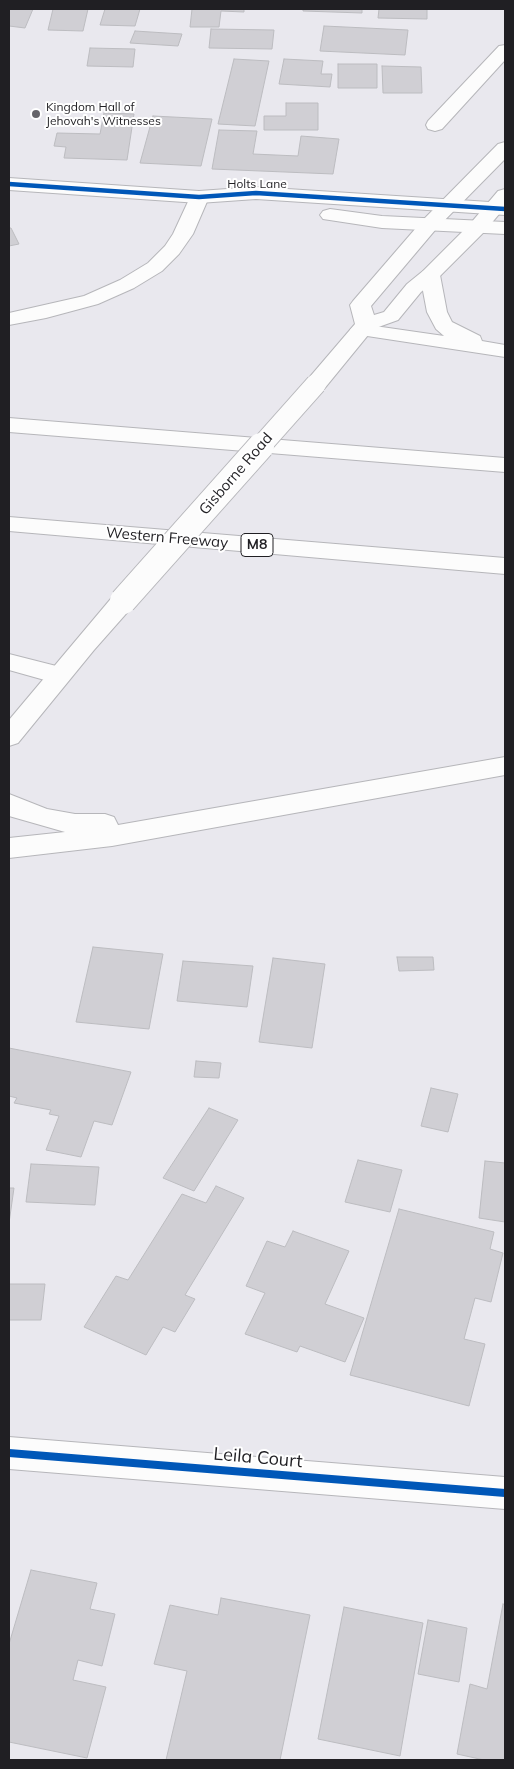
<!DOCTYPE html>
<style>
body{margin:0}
#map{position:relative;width:514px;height:1769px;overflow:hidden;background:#e9e8ee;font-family:Mulish,sans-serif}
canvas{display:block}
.frame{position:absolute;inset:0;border:10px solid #201f23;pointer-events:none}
</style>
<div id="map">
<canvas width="514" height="1769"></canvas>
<div class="frame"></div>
</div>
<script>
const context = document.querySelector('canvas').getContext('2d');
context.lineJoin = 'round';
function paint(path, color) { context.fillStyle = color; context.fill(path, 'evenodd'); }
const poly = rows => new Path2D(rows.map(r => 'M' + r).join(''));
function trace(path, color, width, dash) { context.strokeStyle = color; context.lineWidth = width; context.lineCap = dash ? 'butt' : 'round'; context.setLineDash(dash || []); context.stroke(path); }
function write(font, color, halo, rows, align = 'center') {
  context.font = font + ' Mulish,sans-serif'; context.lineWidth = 4; context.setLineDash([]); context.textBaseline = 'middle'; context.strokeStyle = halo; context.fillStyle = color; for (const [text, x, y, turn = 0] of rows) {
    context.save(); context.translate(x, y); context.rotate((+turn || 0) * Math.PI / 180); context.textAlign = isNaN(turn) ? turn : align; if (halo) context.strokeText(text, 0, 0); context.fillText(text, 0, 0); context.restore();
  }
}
const building = poly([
 [9,9,33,9,25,28,9,26,9,9],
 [53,9,88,9,83,31,48,30,53,9],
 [105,9,140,9,135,26,100,25,105,9],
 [192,9,244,9,244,12,221,11,219,27,190,27,192,9],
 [303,9,362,9,362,13,303,11,303,9],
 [379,9,427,9,427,19,378,18,379,9],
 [324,26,408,30,405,55,320,51,324,26],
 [211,29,274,30,272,49,209,48,211,29],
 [135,31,182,34,178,46,130,43,135,31],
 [90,48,135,49,133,67,87,66,90,48],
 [234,59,269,61,255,126,218,124,234,59],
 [284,59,323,61,321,74,332,74,330,87,279,84,284,59],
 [338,64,377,64,377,88,338,88,338,64],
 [382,66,421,67,422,93,383,93,382,66],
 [286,103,318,103,318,130,264,130,264,116,286,116,286,103],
 [104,113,134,114,127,160,64,158,66,147,54,146,57,133,100,134,104,113],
 [153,116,212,119,201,166,140,163,153,116],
 [219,130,257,131,253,154,298,156,301,136,339,139,333,174,212,169,219,130],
 [9,228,11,228,19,244,9,246,9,228],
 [93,947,163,954,149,1029,76,1022,93,947],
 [397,957,433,957,434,970,399,971,397,957],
 [273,958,325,964,312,1048,259,1042,273,958],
 [183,961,253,966,247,1007,177,1001,183,961],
 [9,1048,131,1072,112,1125,94,1121,81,1157,46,1150,59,1116,49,1114,51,1110,14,1103,17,1098,9,1096,9,1048],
 [196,1061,221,1063,219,1078,194,1077,196,1061],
 [431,1088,458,1094,448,1132,421,1126,431,1088],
 [209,1108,238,1120,194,1191,163,1178,209,1108],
 [358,1160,402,1170,390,1212,345,1202,358,1160],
 [485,1161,505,1163,505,1222,479,1218,485,1161],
 [31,1164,99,1167,95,1205,26,1202,31,1164],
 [216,1186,244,1198,185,1295,195,1299,175,1332,163,1327,146,1355,84,1327,116,1276,128,1280,182,1194,206,1203,216,1186],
 [9,1188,14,1188,9,1223,9,1188],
 [399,1209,494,1232,490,1249,503,1253,491,1302,475,1298,464,1339,485,1344,469,1406,350,1375,399,1209],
 [293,1231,349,1251,325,1304,364,1318,345,1362,300,1346,297,1352,245,1334,265,1293,246,1286,267,1241,285,1247,293,1231],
 [9,1284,45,1284,41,1320,9,1320,9,1284],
 [31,1570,97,1583,90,1609,115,1614,102,1666,78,1660,73,1680,106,1687,87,1758,9,1742,9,1644,31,1570],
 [221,1598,310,1615,280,1760,166,1760,187,1671,154,1664,170,1605,218,1615,221,1598],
 [503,1604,505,1605,505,1760,484,1760,457,1754,470,1684,487,1689,503,1604],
 [344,1607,423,1623,400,1756,318,1739,344,1607],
 [428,1620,467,1628,459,1682,418,1674,428,1620]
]);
paint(building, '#d0cfd4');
trace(building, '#bcbcc0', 1);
const minor = poly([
 [505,45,505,60,442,129,435,131,428,129,426,125,428,121,499,46,505,45],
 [9,178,199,191,256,187,505,203,505,215,256,199,199,203,9,190,9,178],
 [330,209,382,216,505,222,505,234,382,228,323,219,320,215,323,211,330,209],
 [9,1437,505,1477,505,1509,9,1469,9,1437]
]);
const major = poly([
 [505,142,505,159,436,229,371,306,374,315,384,312,407,284,423,271,470,224,498,191,505,189,505,207,484,232,437,279,421,292,398,320,373,329,324,389,316,391,308,389,305,384,308,379,355,324,350,305,353,301,422,221,498,144,505,142],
 [123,593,132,595,135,601,132,607,94,650,18,743,9,746,9,720,114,595,123,593]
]);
const highway = poly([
 [199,191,206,193,209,197,193,234,179,254,162,271,134,288,98,304,46,318,9,325,9,313,84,296,120,280,148,263,165,246,173,234,192,193,199,191],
 [430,269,437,271,440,275,447,312,452,322,480,336,482,341,505,345,505,357,354,334,350,330,354,326,361,324,444,336,436,329,427,312,420,275,423,271,430,269],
 [9,418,505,458,505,472,9,432,9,418],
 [9,517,505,558,505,574,9,531,9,517],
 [9,654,68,669,72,675,68,681,59,684,9,670,9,654],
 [505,757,505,775,112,846,9,858,9,838,65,832,9,816,9,794,47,809,75,814,105,814,114,817,118,825,505,757]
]);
trace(minor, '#b6b6ba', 2);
trace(major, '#b6b6ba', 2);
trace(highway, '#b6b6ba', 2);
paint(minor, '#fcfcfc');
paint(major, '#fcfcfc');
paint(highway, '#fcfcfc');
const majorBridgeFar1 = poly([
 [260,447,316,384]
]);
const majorBridge = poly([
 [123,601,261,446]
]);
trace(majorBridgeFar1, '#b6b6ba', 22, []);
trace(majorBridge, '#b6b6ba', 28, []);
trace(majorBridgeFar1, '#fcfcfc', 20);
trace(majorBridge, '#fcfcfc', 26);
trace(poly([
 [9,184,199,197,256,193,505,209]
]), '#0057b8', 4.5);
trace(poly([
 [9,1453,505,1493]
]), '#0057b8', 8);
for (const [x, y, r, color] of [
 [36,114,5,"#66656a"]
]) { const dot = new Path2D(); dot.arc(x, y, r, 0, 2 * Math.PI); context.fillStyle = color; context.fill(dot); trace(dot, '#fff', 2); }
write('12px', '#201f23', '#fff', [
 ["Kingdom Hall of",46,107],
 ["Jehovah's Witnesses",46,121]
], 'left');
write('12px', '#201f23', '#fff', [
 ["Holts Lane",257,184]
]);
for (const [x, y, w] of [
 [257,545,32]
]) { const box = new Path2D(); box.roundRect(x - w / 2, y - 11.5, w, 23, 4); context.fillStyle = '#fff'; context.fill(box); trace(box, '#201f23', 1); }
write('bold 14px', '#201f23', null, [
 ["M8",257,545]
]);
write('15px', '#201f23', '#fff', [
 ["Gisborne Road",236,474,-49],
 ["Western Freeway",167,538,5]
]);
write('18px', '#201f23', '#fff', [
 ["Leila Court",258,1458,5]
]);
</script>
